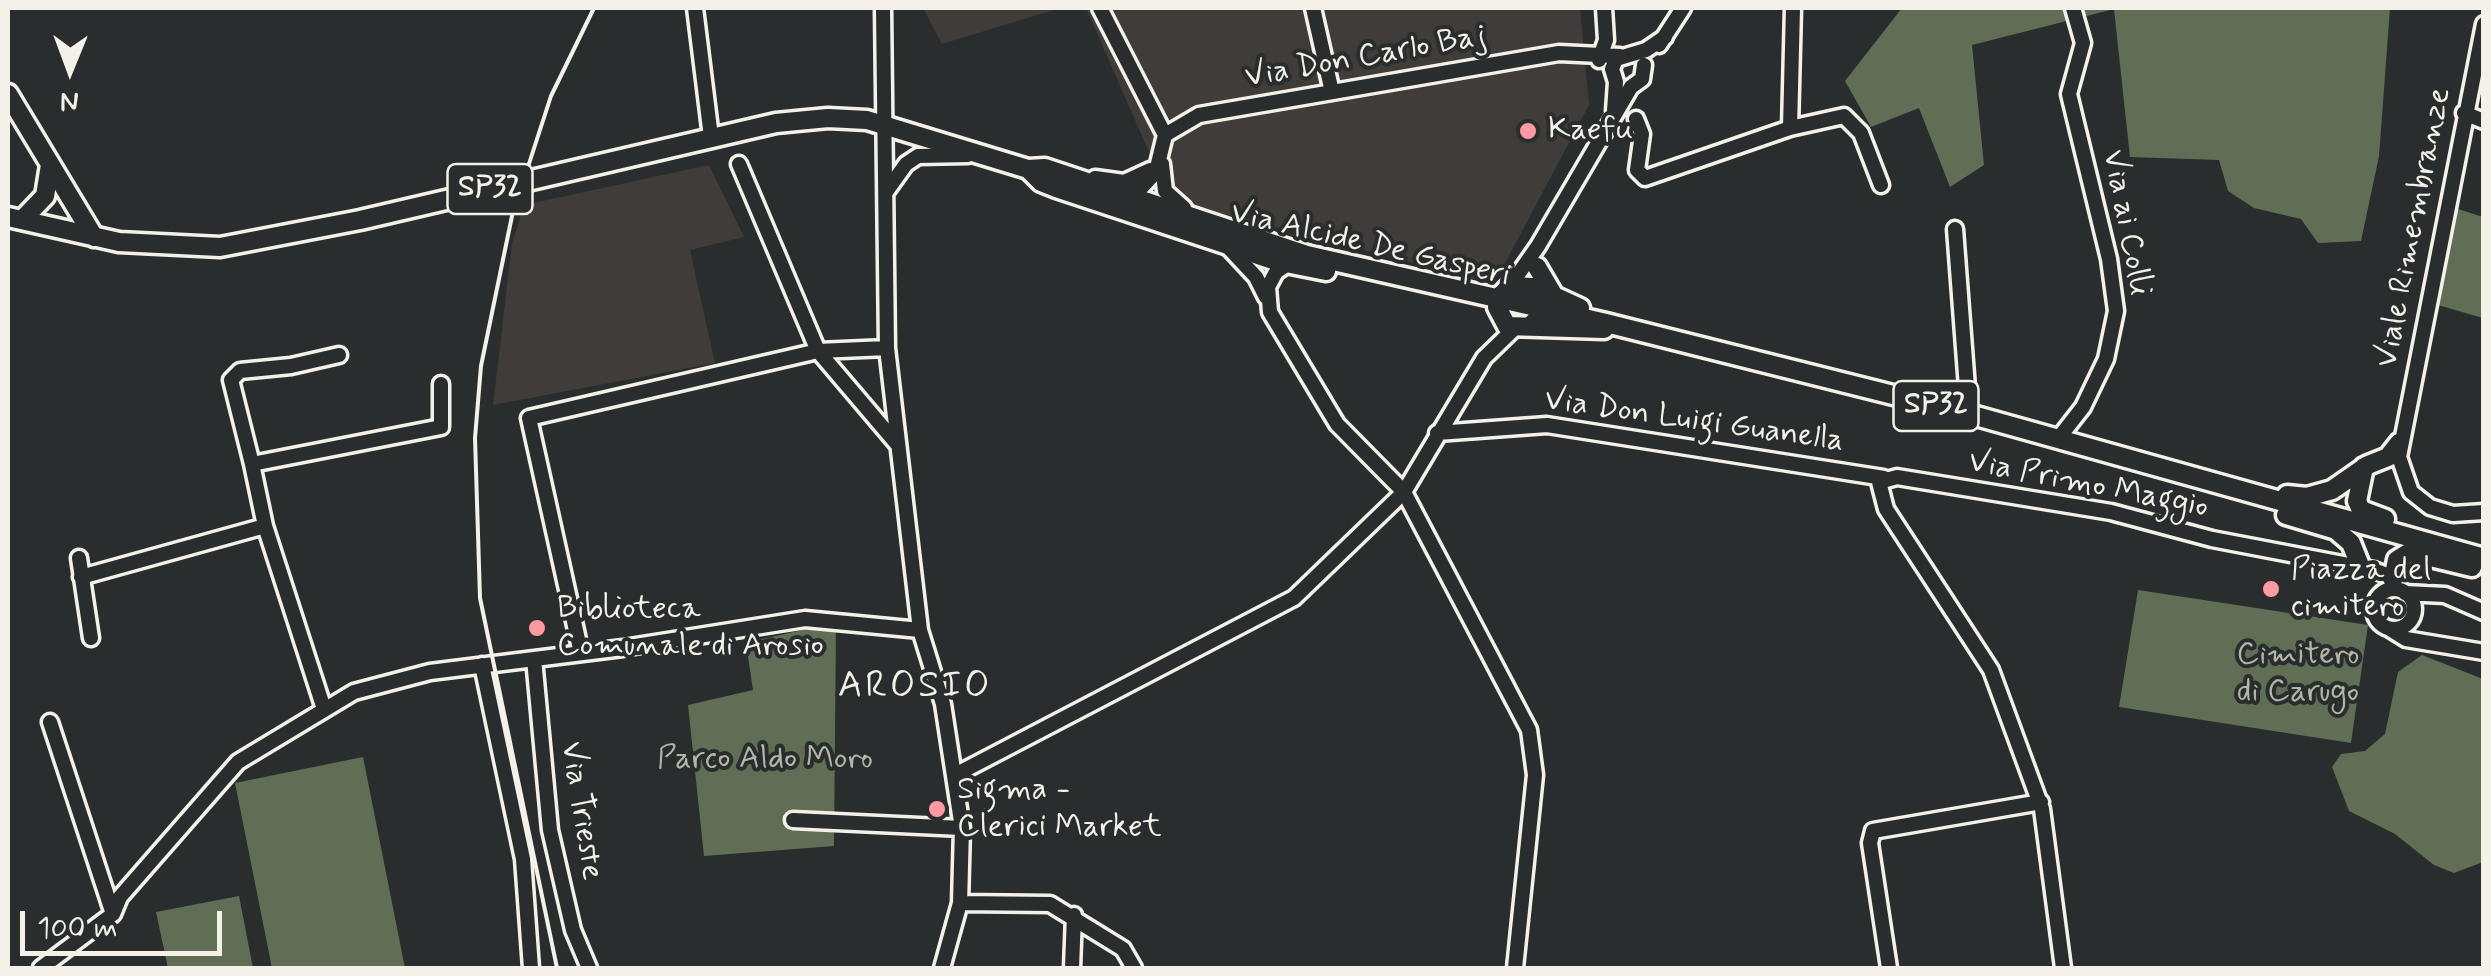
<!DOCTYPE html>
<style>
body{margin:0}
#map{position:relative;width:2491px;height:976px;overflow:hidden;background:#2a2d2e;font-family:Mynerve,sans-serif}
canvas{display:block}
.frame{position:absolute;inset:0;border:10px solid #f4f1e8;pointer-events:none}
.north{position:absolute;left:20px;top:20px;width:100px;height:100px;-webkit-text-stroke:8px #2a2d2e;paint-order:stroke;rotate:181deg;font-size:28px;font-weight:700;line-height:40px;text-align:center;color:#f4f1e8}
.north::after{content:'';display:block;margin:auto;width:35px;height:45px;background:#f4f1e8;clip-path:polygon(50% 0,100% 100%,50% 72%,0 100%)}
.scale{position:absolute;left:20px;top:911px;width:202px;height:45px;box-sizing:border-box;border:5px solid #f4f1e8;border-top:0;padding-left:12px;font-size:30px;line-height:35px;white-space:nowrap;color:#f4f1e8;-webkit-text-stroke:8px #2a2d2e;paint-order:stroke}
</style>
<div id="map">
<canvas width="2491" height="976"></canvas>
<div class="frame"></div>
<div class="north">N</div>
<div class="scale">100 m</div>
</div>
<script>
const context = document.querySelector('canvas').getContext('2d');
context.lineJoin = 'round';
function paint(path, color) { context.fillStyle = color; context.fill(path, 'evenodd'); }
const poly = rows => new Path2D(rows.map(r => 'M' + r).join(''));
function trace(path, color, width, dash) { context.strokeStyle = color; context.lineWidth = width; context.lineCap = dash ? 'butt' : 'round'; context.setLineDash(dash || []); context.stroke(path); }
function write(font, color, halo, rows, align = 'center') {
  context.font = font + ' Mynerve,sans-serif'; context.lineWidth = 8; context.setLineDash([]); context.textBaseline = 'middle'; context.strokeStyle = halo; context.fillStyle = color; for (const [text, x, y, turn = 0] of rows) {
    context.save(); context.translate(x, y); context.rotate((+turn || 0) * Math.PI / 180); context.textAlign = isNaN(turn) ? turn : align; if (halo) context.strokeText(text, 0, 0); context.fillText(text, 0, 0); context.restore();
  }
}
paint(poly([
 [923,8,1060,8,942,44],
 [1086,8,1580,8,1589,105,1494,284,1170,200],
 [709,165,744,237,690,250,715,363,493,405,512,244,524,205]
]), '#3f3c3a');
paint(poly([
 [1902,8,2390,8,2379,156,2361,241,2318,243,2301,219,2254,208,2228,191,2219,160,2130,157,2114,9,1972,45,1984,165,1950,187,1919,108,1871,127,1845,81],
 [2455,208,2483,217,2483,318,2438,305],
 [2138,590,2368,625,2351,743,2119,707],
 [836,622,834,846,704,856,688,705,753,690,746,643],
 [2422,655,2483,679,2483,862,2454,873,2434,865,2395,834,2349,811,2332,767,2341,754,2365,751,2385,734,2398,672],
 [363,757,405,968,272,968,235,783],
 [239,896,253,968,168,968,156,912]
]), '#606e56');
const minor = poly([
 [695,8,711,137],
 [883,8,887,348,920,630,943,704,962,828,960,903,942,968],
 [1100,8,1165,135,1156,172,1142,187,1121,195],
 [1313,8,1332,92],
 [2484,24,2399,457,2411,492,2430,507,2453,514,2484,512],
 [1659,45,1683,8],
 [1599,60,1606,40,1604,8],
 [1614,111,1616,82,1612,69,1616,59,1646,50,1665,37],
 [2464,113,2484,121],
 [1636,119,1642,134,1637,170,1645,178,1790,128,1793,8],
 [1790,128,1844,116,1861,133,1881,185],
 [1165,135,1199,115,1559,53,1620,56],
 [739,164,818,351,897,444],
 [1162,164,1165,191,1184,208],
 [1095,178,1124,182,1150,170],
 [886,192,906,164,918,156,968,155],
 [1955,229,1969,414],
 [1228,247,1256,277,1266,297],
 [1289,263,1276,272,1268,287,1270,312,1337,424,1404,492,1529,730,1535,775,1515,968],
 [1510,286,1538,246,1631,87,1642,79,1644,65],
 [1437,433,1547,425,1884,478],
 [2058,439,2083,407,2106,359,2116,311,2109,259,2069,94,2083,43,2073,8],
 [252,464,231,380,240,371,291,366,339,355],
 [79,558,91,638],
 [81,577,265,526],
 '2374 609a20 20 0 1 1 40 0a20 20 0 1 1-40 0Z',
 [2405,593,2445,595,2484,612],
 [2390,629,2406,639,2484,652],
 [581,653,529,418,818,351,887,348],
 [534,659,550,830,573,930,589,968],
 [482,665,523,859,531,968],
 [324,709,265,526,252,464,441,427,441,384],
 [50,722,113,914],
 [957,774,1294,598,1404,492,1484,358,1515,328],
 [793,820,962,828],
 [960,903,1050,904,1123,949,1134,968],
 [41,968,113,914,120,897,238,762,354,692,430,672,623,648,805,619,920,630],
 [1072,968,1074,915],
 [1889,968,1870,843,1873,831,2041,802],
 [2063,968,2042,809,1991,670,1886,509,1879,482,1897,477,2111,512,2212,539,2374,570,2389,576,2396,589]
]);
const major = poly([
 [8,94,94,237],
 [1028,169,1041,182,1056,188,1276,261,1326,271],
 [8,217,119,242,220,247,360,220,776,123,828,118,867,120,1028,169,1045,168,1307,255,1606,323,1969,414,2484,558],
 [22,220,45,196,50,165],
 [1537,267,1554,296,1580,308],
 [1530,326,1539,317,1541,299,1532,287,1510,286,1498,298,1497,307,1507,326,1604,329],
 [2364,467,2357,501,2361,510,2385,519],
 [2287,495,2307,497,2332,490,2368,465,2388,457,2399,443],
 [2286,515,2336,530,2351,543,2361,568],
 [2393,580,2397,560,2410,552,2472,567]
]);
trace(minor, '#f4f1e8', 21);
trace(major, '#f4f1e8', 25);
trace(minor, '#2a2d2e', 14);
trace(major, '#2a2d2e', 18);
trace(poly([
 [557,968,480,598,475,438,481,366,512,216,551,96,594,8]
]), '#f4f1e8', 4);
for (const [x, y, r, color] of [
 [1528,131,10,"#ff9aa2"],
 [2271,589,10,"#ff9aa2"],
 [537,628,10,"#ff9aa2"],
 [937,809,10,"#ff9aa2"]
]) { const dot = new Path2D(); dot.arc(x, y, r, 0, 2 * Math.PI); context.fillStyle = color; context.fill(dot); trace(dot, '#2a2d2e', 4); }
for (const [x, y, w] of [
 [490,189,85],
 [1936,406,85]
]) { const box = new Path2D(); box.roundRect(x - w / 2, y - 25, w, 50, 8); context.fillStyle = '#2a2d2e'; context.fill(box); trace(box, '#f4f1e8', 2.5); }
write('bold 30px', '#f4f1e8', null, [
 ["SP32",490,189],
 ["SP32",1936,406]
]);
write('32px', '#f4f1e8', '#2a2d2e', [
 ["Via Don Carlo Baj",1366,58,-10],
 ["Via ai Colli",2125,223,79],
 ["Viale Rimembranze",2415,228,-79],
 ["Via Alcide De Gasperi",1370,246,13],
 ["Via Don Luigi Guanella",1694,422,8],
 ["Via Primo Maggio",2088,486,11],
 ["Via Trieste",580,811,81]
]);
write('32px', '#f4f1e8', '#2a2d2e', [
 ["Kaefu",1548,131],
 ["Piazza del",2291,571],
 ["cimitero",2291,608],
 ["Biblioteca",557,610],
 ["Comunale di Arosio",557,647],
 ["Sigma -",957,791],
 ["Clerici Market",957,828]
], 'left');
write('32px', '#b1b6a6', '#2a2d2e', [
 ["Cimitero",2298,656],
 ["di Carugo",2298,693],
 ["Parco Aldo Moro",765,760]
]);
context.letterSpacing = '2.5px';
write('38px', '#f4f1e8', '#2a2d2e', [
 ["AROSIO",915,688]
]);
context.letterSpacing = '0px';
</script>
